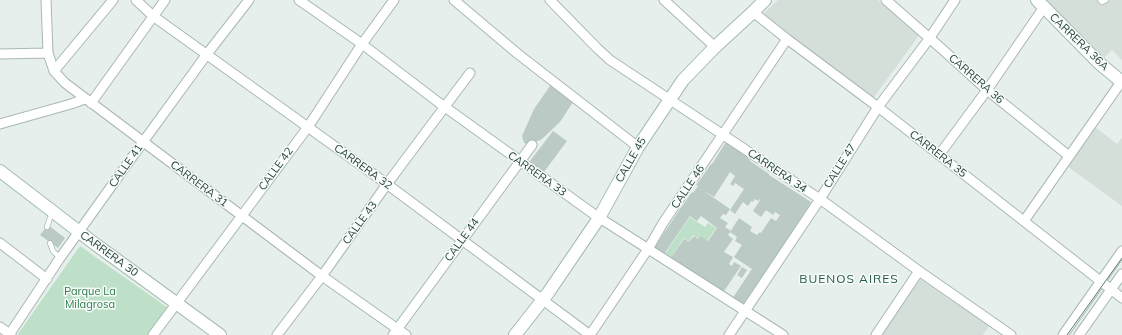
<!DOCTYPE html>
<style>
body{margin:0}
canvas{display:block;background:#e6efeb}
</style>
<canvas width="1122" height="335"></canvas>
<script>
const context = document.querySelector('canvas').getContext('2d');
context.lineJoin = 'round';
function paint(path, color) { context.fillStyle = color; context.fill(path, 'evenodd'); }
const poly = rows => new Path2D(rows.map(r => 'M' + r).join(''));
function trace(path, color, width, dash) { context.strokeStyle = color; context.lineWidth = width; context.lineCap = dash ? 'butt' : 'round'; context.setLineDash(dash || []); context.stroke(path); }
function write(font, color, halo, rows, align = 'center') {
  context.font = font + ' Mulish,sans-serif'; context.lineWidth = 3; context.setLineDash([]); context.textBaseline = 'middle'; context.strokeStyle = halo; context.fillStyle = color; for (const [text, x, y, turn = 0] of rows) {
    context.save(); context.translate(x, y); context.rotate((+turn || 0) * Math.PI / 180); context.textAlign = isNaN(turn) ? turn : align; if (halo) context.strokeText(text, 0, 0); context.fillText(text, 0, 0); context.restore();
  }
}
paint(poly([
 [778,0,878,0,920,34,872,100,762,15],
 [1042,0,1122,0,1122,60,1112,50,1102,60],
 [1095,127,1117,144,1122,138,1122,206,1067,166],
 [920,279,989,326,983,335,882,335]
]), '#d4dfda');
paint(poly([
 [690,217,705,227,708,223,716,228,707,241,700,236,698,238,693,235,689,242,684,238,670,259,664,255],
 [80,246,168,308,149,335,19,335,18,334]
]), '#bfe0c8');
paint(poly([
 [552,83,573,102,560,122,542,139,529,145,524,143,522,136,534,109],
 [553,131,567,141,544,172,530,161],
 [726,142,736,149,735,149,748,156,747,157,750,160,750,161,769,174,769,175,811,202,799,222,742,306,732,299,752,269,734,257,742,245,735,241,737,237,730,232,739,218,752,227,750,231,757,235,760,232,761,233,771,218,776,221,780,215,775,212,773,215,766,210,761,217,753,211,760,200,759,199,758,201,755,199,753,202,751,201,748,206,743,202,735,214,730,210,744,189,735,183,733,186,730,184,735,176,730,172,714,197,701,189,730,209,726,215,723,214,720,218,728,223,725,227,731,231,728,235,733,239,724,252,733,257,729,264,732,266,734,262,741,266,722,294,670,259,684,239,689,242,694,236,698,239,700,236,708,241,717,228,701,216,697,221,690,216,662,257,652,251,680,209,692,192,693,193,698,186,696,185,700,180,711,164,712,164],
 [48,225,65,238,58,248,40,235],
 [742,267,747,270,742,278,737,275]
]), '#bbcac4');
const lane = poly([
 [1100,0,1102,2,1106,0],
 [47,227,50,218],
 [50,243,53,251,60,258]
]);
const street = poly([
 [46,0,48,53,54,71,65,83,322,276,406,335],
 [136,0,153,16,376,176,590,335],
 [299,0,362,44,438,102,595,215,783,335],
 [454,0,518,54,638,147],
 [550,0,597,48,610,60,820,199,919,271,1011,335],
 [664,0,715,47],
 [886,0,942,49,987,90,1069,156],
 [753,12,787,39,878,107,1122,298],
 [0,54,48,53],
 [54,71,113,0],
 [91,103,165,0],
 [0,124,71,104,85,99],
 [939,155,987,90,1044,7],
 [1024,221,1121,82],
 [0,243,47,279],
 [0,327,11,335],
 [9,335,60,258,143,142,207,54,249,0],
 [153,335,308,127,362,44,394,0],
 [277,335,322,276,387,184,470,73],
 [393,335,532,145],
 [590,335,648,249,663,223,787,39],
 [729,335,820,199,878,107,929,39,955,0],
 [876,335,919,271],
 [1063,335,1122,251],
 [1079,335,1122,274]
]);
const secondary = poly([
 [1037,0,1099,63,1122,82],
 [0,171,95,244,220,335],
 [515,335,548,293,599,218,638,147,683,80,715,47,753,12,765,0]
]);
trace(lane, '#a8b8b2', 6);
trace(street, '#a8b8b2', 11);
trace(secondary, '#a4bbb3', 14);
trace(lane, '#fff', 4.5);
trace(street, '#fff', 9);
trace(secondary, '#fff', 12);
trace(poly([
 [1067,335,1122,258]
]), '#5f7d75', 1);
write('11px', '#24423a', '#f7fbf9', [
 ["CARRERA 36A",1079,42,44],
 ["CARRERA 36",976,79,41],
 ["CARRERA 35",938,154,38],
 ["CALLE 45",631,160,-60],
 ["CALLE 41",126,166,-55],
 ["CALLE 47",840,166,-58],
 ["CARRERA 32",363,167,36],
 ["CALLE 42",276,169,-54],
 ["CARRERA 34",777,171,34],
 ["CARRERA 33",537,174,35],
 ["CARRERA 31",199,184,37],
 ["CALLE 46",688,187,-56],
 ["CALLE 43",360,223,-54],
 ["CALLE 44",462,240,-54],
 ["CARRERA 30",109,254,36]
]);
write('11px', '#2d7a4b', '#f7fbf9', [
 ["Parque La",90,292],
 ["Milagrosa",90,305]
]);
context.letterSpacing = '1px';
write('12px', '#1f5548', '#f7fbf9', [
 ["BUENOS AIRES",849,279]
]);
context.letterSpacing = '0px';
</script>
